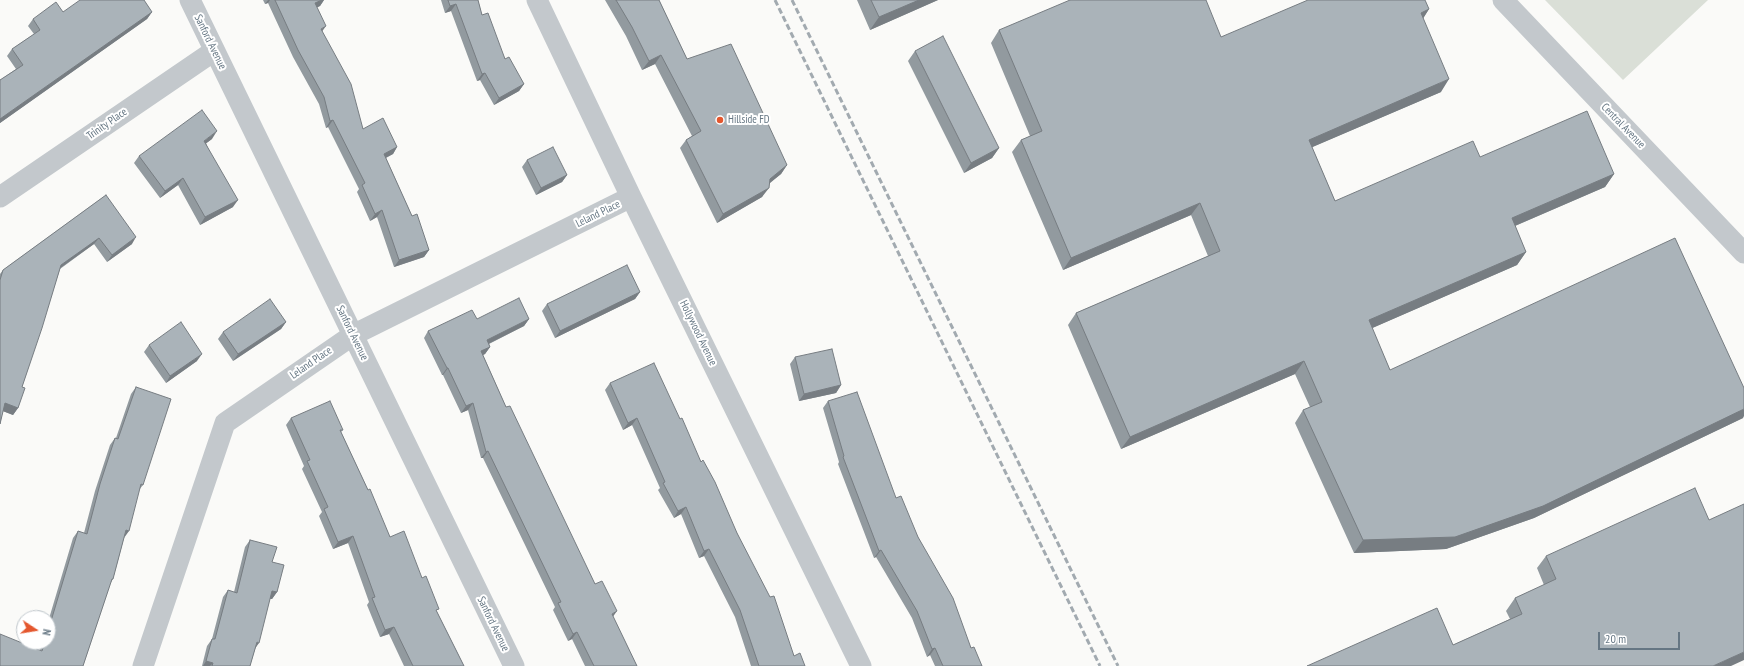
<!DOCTYPE html>
<style>
body{margin:0}
#map{position:relative;width:1744px;height:666px;overflow:hidden;background:#fafaf8;font-family:"PT Sans Narrow",sans-serif}
canvas{display:block}
.north{position:absolute;left:16px;top:610px;width:40px;height:40px;box-sizing:border-box;background:#fff;border:1px solid #c1c8cd;border-radius:50%;rotate:102deg;font-size:11px;font-weight:700;line-height:16px;text-align:center;color:#657683}
.north::after{content:'';display:block;margin:auto;width:14px;height:18px;background:#e4572e;clip-path:polygon(50% 0,100% 100%,50% 72%,0 100%)}
.scale{position:absolute;left:1598px;top:632px;width:82px;height:18px;box-sizing:border-box;border:2px solid #657683;border-top:0;padding-left:5px;font-size:12px;line-height:14px;white-space:nowrap;color:#657683;-webkit-text-stroke:3px #fff;paint-order:stroke}
</style>
<div id="map">
<canvas width="1744" height="666"></canvas>
<div class="north">N</div>
<div class="scale">20 m</div>
</div>
<script>
const context = document.querySelector('canvas').getContext('2d');
context.lineJoin = 'round';
function paint(path, color) { context.fillStyle = color; context.fill(path, 'evenodd'); }
const poly = rows => new Path2D(rows.map(r => 'M' + r).join(''));
function trace(path, color, width, dash) { context.strokeStyle = color; context.lineWidth = width; context.lineCap = dash ? 'butt' : 'round'; context.setLineDash(dash || []); context.stroke(path); }
function write(font, color, halo, rows, align = 'center') {
  context.font = font + ' "PT Sans Narrow",sans-serif'; context.lineWidth = 4; context.setLineDash([]); context.textBaseline = 'middle'; context.strokeStyle = halo; context.fillStyle = color; for (const [text, x, y, turn = 0] of rows) {
    context.save(); context.translate(x, y); context.rotate((+turn || 0) * Math.PI / 180); context.textAlign = isNaN(turn) ? turn : align; if (halo) context.strokeText(text, 0, 0); context.fillText(text, 0, 0); context.restore();
  }
}
paint(poly([
 [1545,0,1708,0,1623,80]
]), '#dadfd7');
trace(poly([
 [190,0,514,666],
 [537,0,631,197,861,666],
 [1503,0,1744,253],
 [0,197,214,51],
 [143,666,225,423,353,335,631,197]
]), '#c3c8cc', 21);
trace(poly([
 [775,0,1100,666],
 [792,0,1118,666]
]), '#a2aab0', 3, [6, 3]);
paint(poly([
 [263,0,324,0,320,6,317,7,322,31,363,129,397,147,393,154,386,158,412,216,429,250,424,257,394,267,377,217,370,221,357,192,359,189,328,127,326,128,319,104,293,57,268,3,265,4],
 [441,0,478,0,482,15,505,59,524,84,519,91,494,105,480,80,477,81,451,11,445,13],
 [605,0,659,0,687,59,787,165,781,174,769,183,762,197,717,223,680,148,686,140,692,136,655,64,642,70,626,36],
 [857,0,938,0,870,30],
 [1429,9,1423,18,1441,92,1312,147,1335,201,1480,157,1614,174,1605,187,1515,226,1526,252,1517,265,1372,328,1390,370,1743,418,1534,518,1446,549,1354,553,1295,423,1303,410,1310,407,1295,374,1121,449,1068,325,1076,313,1208,256,1191,215,1063,270,1012,152,1021,140,1030,136,991,43,999,30,1221,37],
 [63,12,152,12,147,19,0,123,0,80,16,69,7,56,12,49,34,34,28,26,33,19],
 [915,51,999,148,992,158,964,173,908,61],
 [212,139,206,143,233,207,200,225,178,185,160,198,134,163,139,156],
 [527,160,567,175,562,182,536,195,522,167],
 [106,195,132,244,107,262,94,244,60,269,22,387,18,408,13,415,3,411,0,424,0,274,3,270],
 [640,292,635,299,555,338,542,311,547,304],
 [477,319,529,319,524,326,489,344,490,347,485,354,483,355,506,407,595,584,613,617,637,666,585,666,572,639,568,641,553,610,555,607,483,458,481,458,468,410,461,413,443,375,442,375,424,338,428,331],
 [286,322,281,329,233,361,218,339,223,332],
 [149,345,197,361,166,383,144,352],
 [795,357,841,385,836,393,799,401,790,364],
 [610,383,680,419,701,462,737,533,794,656,805,666,751,666,735,617,704,556,699,558,681,514,674,518,658,490,660,488,632,425,623,430,605,390],
 [136,387,143,485,139,490,124,538,113,579,110,584,83,666,40,650,42,642,48,642,48,622,73,538,78,531,84,533,95,491,110,445,115,438,116,438,131,394],
 [828,401,896,498,918,537,971,648,982,666,935,666,930,655,927,657,912,618,876,557,874,558,838,464,839,462,823,408],
 [291,418,343,430,341,432,390,537,422,578,437,612,464,666,404,666,389,634,380,637,367,605,369,602,348,543,333,549,319,516,322,512,302,469,304,466,286,425],
 [250,540,272,562,277,592,272,599,270,599,250,666,202,666,207,646,212,639,223,597,228,590,234,592,245,547],
 [1546,556,1744,660,1453,645,1510,619,1506,611,1515,598,1544,585,1537,568]
]), '#929a9f');
paint(poly([
 [268,0,270,0,268,3,265,4],
 [322,0,324,0,320,6,310,11,315,3],
 [919,0,938,0,870,30,879,17],
 [456,4,451,11,445,13,450,6],
 [1429,9,1421,22,1421,13],
 [152,12,147,19,0,123,0,119],
 [326,26,321,33,321,29],
 [661,55,655,64,642,70,649,61],
 [485,73,480,80,477,81,482,74],
 [1449,79,1441,92,1301,152,1309,140],
 [524,84,519,91,494,105,499,98],
 [333,120,328,127,326,128,330,121],
 [217,131,212,139,200,148,204,141],
 [397,147,393,154,379,161,384,154],
 [999,148,992,158,964,173,971,163],
 [787,165,781,174,764,188,770,179],
 [1614,174,1605,187,1503,231,1512,218],
 [567,175,562,182,536,195,541,188],
 [183,178,178,185,160,198,165,191],
 [769,188,762,197,717,223,723,214],
 [238,200,233,207,200,225,205,217],
 [1200,203,1191,215,1063,270,1071,258],
 [382,210,377,217,370,221,375,214],
 [136,237,132,244,107,262,112,255],
 [99,238,94,244,56,271,61,265],
 [429,250,424,257,394,267,399,260],
 [1526,252,1517,265,1361,333,1369,320],
 [640,292,635,299,555,338,560,331],
 [529,319,524,326,482,347,487,340],
 [286,322,281,329,233,361,238,354],
 [490,347,485,354,476,358,481,351],
 [202,354,197,361,166,383,170,376],
 [1304,361,1295,374,1121,449,1130,437],
 [447,368,448,368,443,375,442,375],
 [841,385,836,393,799,401,804,394],
 [5,403,18,408,13,415,0,410],
 [473,403,468,410,461,413,466,406],
 [1744,409,1744,416,1743,418,1534,518,1446,549,1354,553,1363,540],
 [637,418,632,425,623,430,628,423],
 [488,451,483,458,481,458,486,452],
 [686,507,681,514,674,518,678,511],
 [126,530,129,531,124,538],
 [353,536,348,543,333,549,338,542],
 [709,549,704,556,699,558,704,551],
 [881,550,876,557,874,558,879,551],
 [272,591,277,592,272,599,267,598],
 [617,611,612,618,612,614],
 [394,627,389,634,380,637,385,630],
 [577,632,572,639,568,641,573,634],
 [257,642,259,643,254,650],
 [935,648,930,655,927,657,932,649],
 [1744,652,1744,660,1731,666,1713,666],
 [206,661,213,663,210,666,203,666]
]), '#777d82');
const building = poly([
 [80,0,144,0,152,12,0,119,0,80,23,65,12,49,40,30,33,19,56,2,63,12,80,0],
 [275,0,322,0,315,3,326,26,321,29,351,84,363,129,383,118,397,147,384,154,412,216,417,214,429,250,399,260,382,210,375,214,362,185,365,183,333,120,330,121,324,97,298,50,275,0],
 [448,0,478,0,482,15,488,13,505,59,509,57,524,84,499,98,485,73,482,74,456,4,450,6,448,0],
 [616,0,659,0,687,59,731,44,787,165,770,179,769,188,723,214,686,140,701,131,661,55,649,61,632,27,616,0],
 [871,0,919,0,879,17,871,0],
 [1070,0,1206,0,1221,37,1308,0,1425,0,1429,9,1421,13,1449,79,1309,140,1335,201,1473,141,1480,157,1587,111,1614,174,1512,218,1526,252,1369,320,1390,370,1675,238,1744,388,1744,409,1543,506,1455,537,1363,540,1303,410,1322,402,1304,361,1130,437,1076,313,1220,251,1200,203,1071,258,1021,140,1042,131,999,30,1070,0],
 [943,36,999,148,971,163,915,51,943,36],
 [202,110,217,131,204,141,238,200,205,217,183,178,165,191,139,156,202,110],
 [553,147,567,175,541,188,527,160,553,147],
 [106,195,136,237,112,255,99,238,61,265,42,328,22,387,25,388,18,408,5,403,0,424,0,280,3,270,106,195],
 [627,265,640,292,560,331,547,304,627,265],
 [519,298,529,319,487,340,490,347,481,351,506,407,510,406,595,584,602,581,617,611,612,614,637,666,594,666,577,632,573,634,558,603,561,602,488,451,486,452,473,403,466,406,448,368,447,368,428,331,472,310,477,319,519,298],
 [270,299,286,322,238,354,223,332,270,299],
 [181,322,202,354,170,376,149,345,181,322],
 [832,349,841,385,804,394,795,357,832,349],
 [654,363,680,419,682,418,701,462,703,460,715,482,737,533,770,597,774,596,794,656,800,653,805,666,759,666,740,610,709,549,704,551,686,507,678,511,663,483,665,482,637,418,628,423,610,383,654,363],
 [136,387,171,399,143,485,141,484,129,531,126,530,113,579,112,579,83,666,0,666,0,634,42,651,45,642,48,642,48,631,78,531,87,534,100,484,115,438,118,439,136,387],
 [857,392,896,498,901,496,918,537,953,598,971,648,974,647,982,666,943,666,935,648,932,649,917,611,881,550,879,551,843,457,844,456,828,401,857,392],
 [330,401,343,430,340,430,368,490,370,489,390,537,404,531,422,578,426,576,439,609,436,610,464,666,413,666,394,627,385,630,372,598,375,597,353,536,338,542,324,509,328,507,307,461,310,460,291,418,330,401],
 [1695,488,1709,520,1744,504,1744,652,1713,666,1307,666,1437,608,1453,645,1522,614,1515,598,1556,579,1546,556,1695,488],
 [250,540,277,547,272,562,284,565,277,592,272,591,259,643,257,642,250,666,212,666,213,663,206,661,212,639,215,639,228,590,237,593,250,540]
]);
paint(building, '#aab3b9');
trace(building, '#777d82', 1);
for (const [x, y, r, color] of [
 [720,120,4,"#e4572e"]
]) { const dot = new Path2D(); dot.arc(x, y, r, 0, 2 * Math.PI); context.fillStyle = color; context.fill(dot); trace(dot, '#fff', 1.5); }
write('11px', '#657683', '#fff', [
 ["Sanford Avenue",210,42,64],
 ["Trinity Place",107,124,-35],
 ["Central Avenue",1623,126,46],
 ["Leland Place",598,214,-26],
 ["Sanford Avenue",352,333,64],
 ["Hollywood Avenue",698,333,64],
 ["Leland Place",311,363,-35],
 ["Sanford Avenue",493,624,64]
]);
write('11px', '#657683', '#fff', [
 ["Hillside FD",728,120]
], 'left');
</script>
